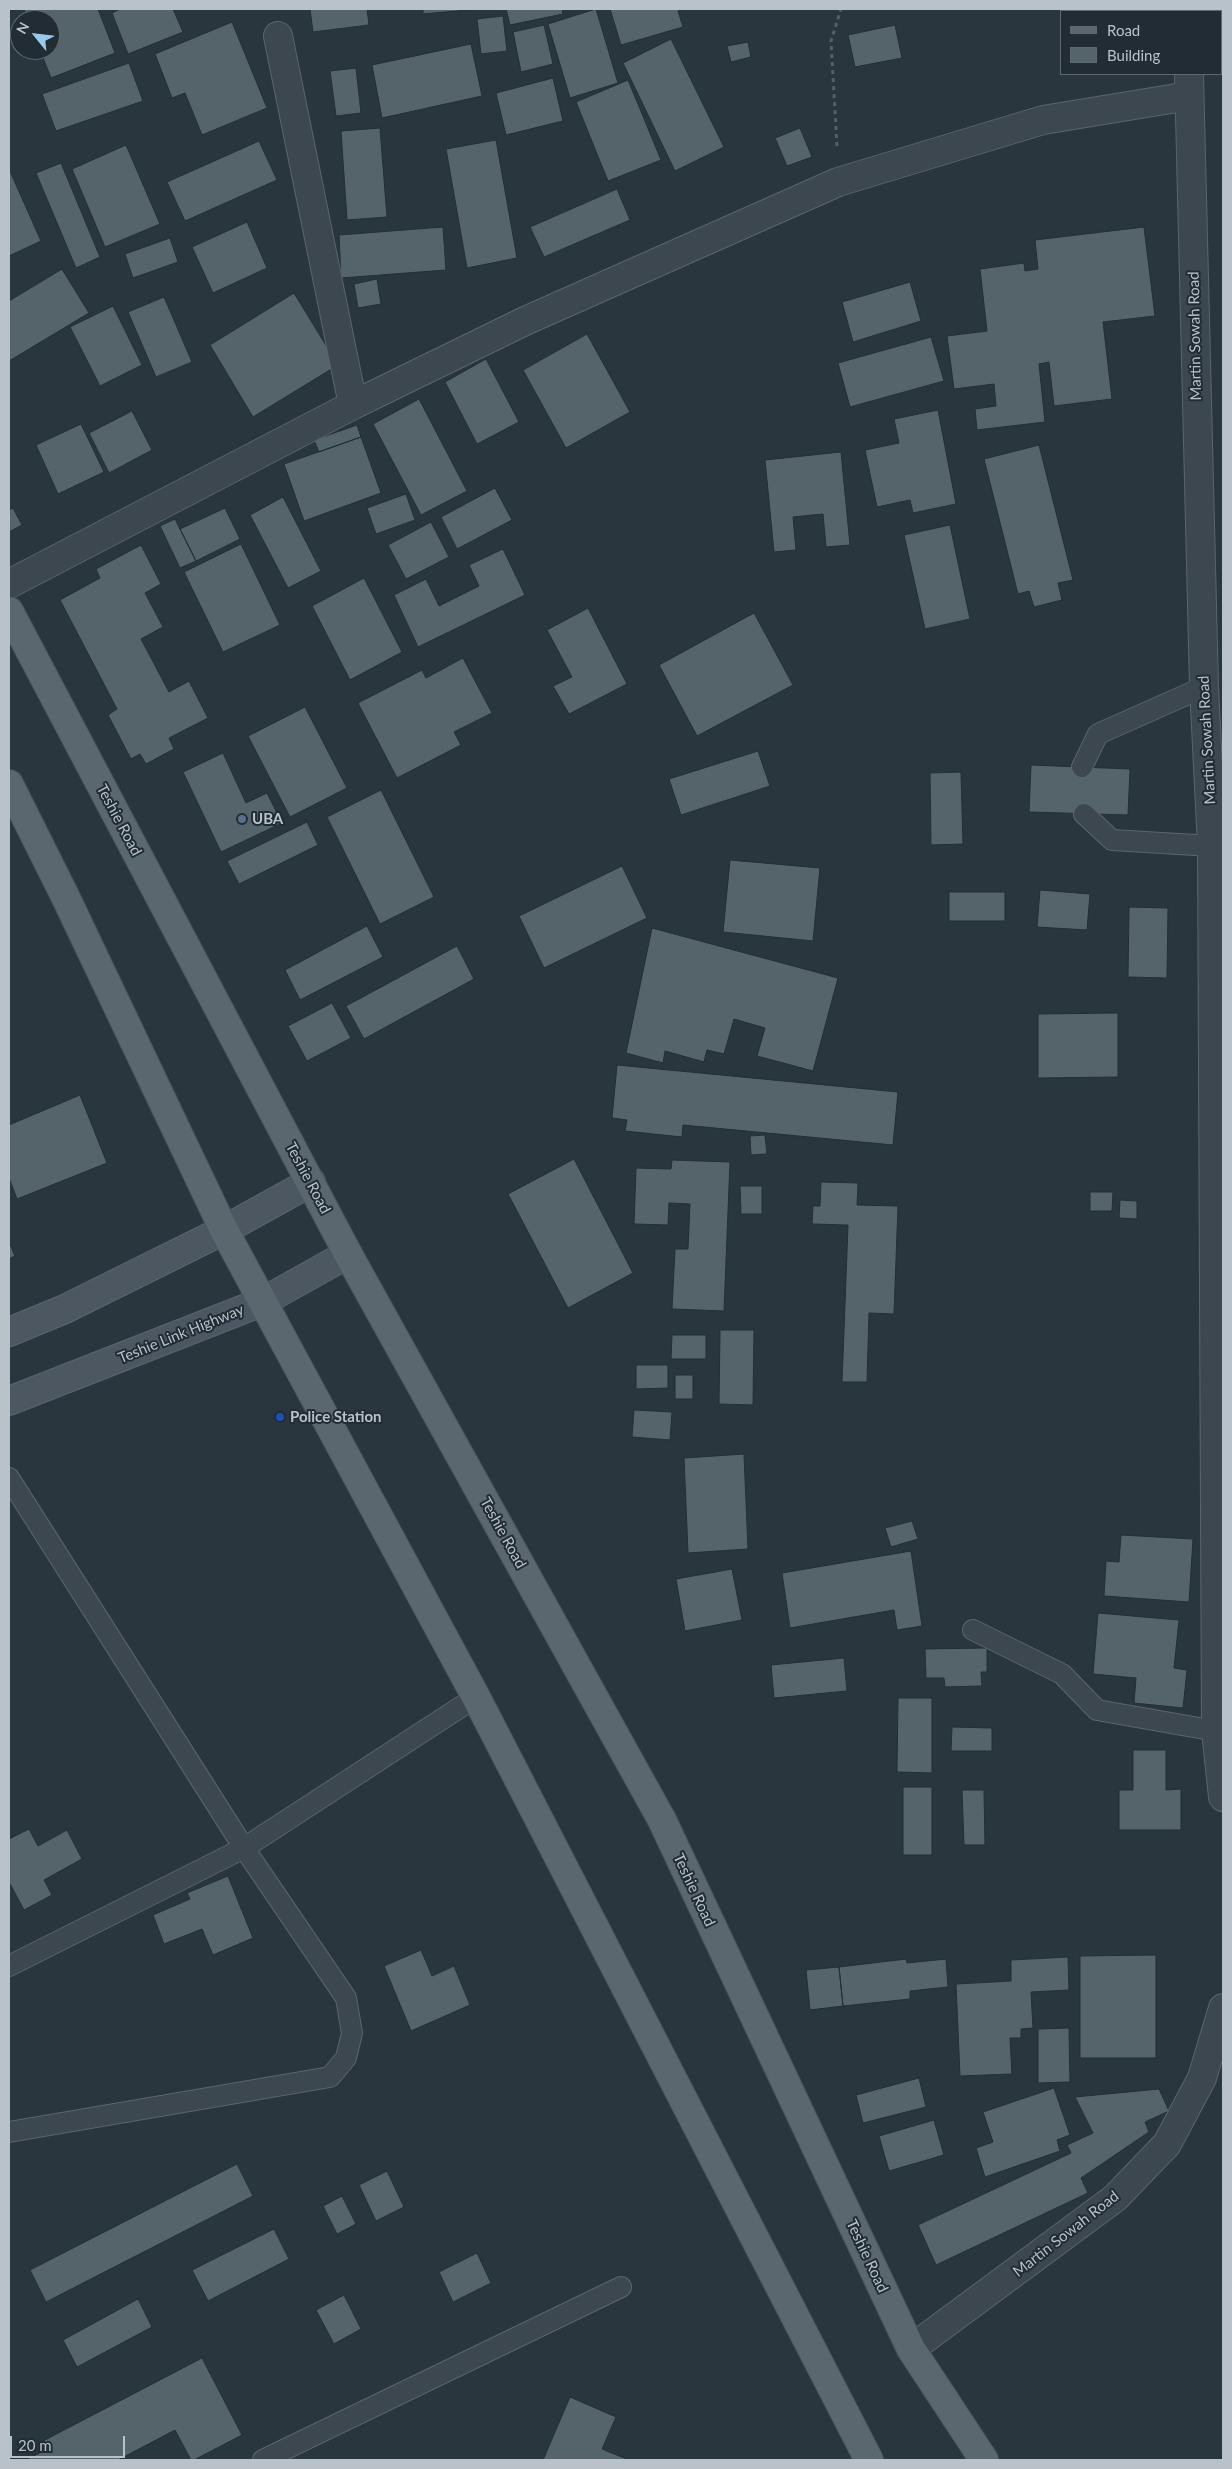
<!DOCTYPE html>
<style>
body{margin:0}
#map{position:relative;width:1232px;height:2469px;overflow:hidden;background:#29363e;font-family:Lato,sans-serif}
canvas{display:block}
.frame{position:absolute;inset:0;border:10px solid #bac2c9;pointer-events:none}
.legend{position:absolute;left:1060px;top:10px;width:162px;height:65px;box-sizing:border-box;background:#222c34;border:1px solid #5f6870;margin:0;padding:6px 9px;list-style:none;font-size:15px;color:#bac2c9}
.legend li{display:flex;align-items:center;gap:10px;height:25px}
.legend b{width:25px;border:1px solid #5f6870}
.north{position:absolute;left:10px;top:10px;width:50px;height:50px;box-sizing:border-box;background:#222c34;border:1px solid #5f6870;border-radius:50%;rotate:299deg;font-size:14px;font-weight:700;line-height:20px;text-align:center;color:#bac2c9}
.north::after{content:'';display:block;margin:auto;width:18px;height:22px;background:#9bc9ec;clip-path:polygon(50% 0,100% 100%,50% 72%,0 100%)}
.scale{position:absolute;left:10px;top:2436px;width:115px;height:22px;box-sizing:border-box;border:2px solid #bac2c9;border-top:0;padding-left:6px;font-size:15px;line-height:18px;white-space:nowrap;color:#bac2c9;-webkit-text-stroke:4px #222c34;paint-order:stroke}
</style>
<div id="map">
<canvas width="1232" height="2469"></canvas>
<div class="frame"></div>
<ul class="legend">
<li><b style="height:6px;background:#5b676e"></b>Road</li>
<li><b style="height:14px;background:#55636b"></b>Building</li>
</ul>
<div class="north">N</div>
<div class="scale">20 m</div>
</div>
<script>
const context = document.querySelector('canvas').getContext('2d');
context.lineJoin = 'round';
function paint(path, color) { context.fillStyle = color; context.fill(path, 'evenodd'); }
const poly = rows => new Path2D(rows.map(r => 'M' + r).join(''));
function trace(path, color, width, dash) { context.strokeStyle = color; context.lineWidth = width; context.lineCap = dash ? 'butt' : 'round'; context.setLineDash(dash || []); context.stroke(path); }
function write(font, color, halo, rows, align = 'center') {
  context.font = font + ' Lato,sans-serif'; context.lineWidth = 4; context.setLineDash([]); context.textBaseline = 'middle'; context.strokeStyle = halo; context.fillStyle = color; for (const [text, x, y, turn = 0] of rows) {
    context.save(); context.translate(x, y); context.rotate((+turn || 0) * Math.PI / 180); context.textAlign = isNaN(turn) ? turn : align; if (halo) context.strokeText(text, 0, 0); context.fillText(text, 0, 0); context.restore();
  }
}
const building = poly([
 [24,9,98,9,115,53,51,78,40,50,50,50,50,20,28,20,24,9],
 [173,9,183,32,128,54,112,13,120,9,173,9],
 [310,9,367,9,369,25,313,32,310,9],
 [423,9,479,9,423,14,423,9],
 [506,9,562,9,563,14,510,25,506,9],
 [596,9,618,83,570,98,548,24,596,9],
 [610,9,685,9,678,11,683,27,621,45,610,9],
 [503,16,507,51,481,54,477,19,503,16],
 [232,22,267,108,202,135,185,93,172,98,155,54,232,22],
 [544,25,553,64,521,72,513,32,544,25],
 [895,25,902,58,855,67,848,35,895,25],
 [671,39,724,147,675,171,623,63,671,39],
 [748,42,751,57,731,62,727,46,748,42],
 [471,44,482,96,382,118,372,65,471,44],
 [129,63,143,101,56,131,42,94,129,63],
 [356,68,361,113,336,116,330,71,356,68],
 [553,78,563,121,506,135,496,93,553,78],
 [628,80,661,160,608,181,576,102,628,80],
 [380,128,387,217,347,220,341,131,380,128],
 [800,128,812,157,787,166,775,138,800,128],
 [496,140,517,258,467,268,446,149,496,140],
 [259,141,277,180,185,221,167,182,259,141],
 [126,145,160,224,105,247,72,169,126,145],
 [61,163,100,257,76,268,36,173,61,163],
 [9,169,41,241,9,256,9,169],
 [617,189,630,220,544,257,530,227,617,189],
 [247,222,267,268,213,293,192,247,247,222],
 [443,227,446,270,341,278,339,235,443,227],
 [1144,227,1155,316,1103,322,1112,399,1054,406,1049,362,1039,364,1045,422,977,430,975,409,996,406,994,384,954,389,947,336,987,331,980,269,1024,263,1025,271,1038,269,1035,240,1144,227],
 [170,238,178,262,133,278,125,254,170,238],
 [62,269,89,313,9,361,9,301,62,269],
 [377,279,381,304,358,308,354,284,377,279],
 [910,282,921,321,853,342,842,302,910,282],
 [294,293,338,365,253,417,210,345,294,293],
 [164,297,192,362,156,377,128,312,164,297],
 [113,306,142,365,100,386,70,327,113,306],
 [587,334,630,412,566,448,523,370,587,334],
 [931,337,944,381,850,407,838,363,931,337],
 [486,359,519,422,477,444,445,382,486,359],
 [419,399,467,491,421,515,373,424,419,399],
 [938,410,956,504,913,513,910,500,877,507,865,450,899,443,894,419,938,410],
 [132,411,152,450,109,473,89,433,132,411],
 [81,424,104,472,58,494,36,445,81,424],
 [357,425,361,437,319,452,314,440,357,425],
 [361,437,381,493,304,521,284,464,361,437],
 [1039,445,1073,580,1058,583,1062,600,1034,607,1029,591,1018,594,984,459,1039,445],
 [841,452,850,545,826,547,823,514,793,517,796,550,774,552,765,460,841,452],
 [495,488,512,520,457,549,441,517,495,488],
 [406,494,415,520,376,534,367,508,406,494],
 [283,497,321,571,288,588,250,515,283,497],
 [13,508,22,525,9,532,9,510,13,508],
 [225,508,240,539,196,561,180,529,225,508],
 [175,519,196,561,180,568,160,526,175,519],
 [431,522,449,557,406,579,388,545,431,522],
 [950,525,970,619,925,629,904,535,950,525],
 [241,544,280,625,223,652,184,572,241,544],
 [141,545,161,584,145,593,163,627,141,639,169,692,189,681,208,718,169,738,174,749,146,764,140,754,131,759,108,715,117,709,60,600,100,578,96,569,141,545],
 [503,549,525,595,418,647,394,595,426,579,439,606,479,586,469,565,503,549],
 [364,578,402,652,350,680,312,606,364,578],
 [588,608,627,684,569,714,553,686,572,677,547,630,588,608],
 [754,613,793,685,697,736,659,665,754,613],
 [463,658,492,713,454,732,461,745,397,778,358,703,422,670,426,678,463,658],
 [305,707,347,788,290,817,248,736,305,707],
 [758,751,770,786,681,815,669,779,758,751],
 [223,753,246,803,267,793,282,823,221,852,183,772,223,753],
 [1031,765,1130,769,1128,815,1029,812,1031,765],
 [961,772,963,844,931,845,930,773,961,772],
 [381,790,434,897,380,924,327,817,381,790],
 [307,822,318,845,239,884,227,861,307,822],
 [730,860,820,868,813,941,723,932,730,860],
 [622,866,647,918,544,968,519,916,622,866],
 [1040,890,1090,894,1087,930,1037,927,1040,890],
 [949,892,1005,892,1005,921,949,921,949,892],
 [1129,907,1168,908,1167,978,1128,977,1129,907],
 [367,926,383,957,300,1000,285,970,367,926],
 [652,928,838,978,813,1071,757,1056,765,1028,734,1019,724,1054,707,1050,704,1062,665,1051,663,1063,626,1053,652,928],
 [457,946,474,979,364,1039,346,1006,457,946],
 [332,1003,351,1038,307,1061,288,1026,332,1003],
 [1118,1013,1118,1077,1038,1078,1038,1014,1118,1013],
 [617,1065,898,1092,893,1145,683,1125,682,1137,625,1131,627,1120,612,1118,617,1065],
 [80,1095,107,1163,17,1199,9,1178,9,1125,80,1095],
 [765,1135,767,1154,751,1155,750,1136,765,1135],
 [574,1159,633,1273,568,1308,508,1194,574,1159],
 [672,1160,730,1162,724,1311,672,1309,675,1249,688,1249,690,1204,669,1203,668,1225,634,1224,636,1168,671,1169,672,1160],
 [821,1182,858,1183,857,1205,898,1206,894,1314,869,1313,867,1382,842,1382,848,1225,812,1224,813,1206,820,1206,821,1182],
 [740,1186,762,1186,762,1214,741,1214,740,1186],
 [1090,1192,1113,1192,1112,1211,1090,1211,1090,1192],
 [1120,1200,1137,1201,1137,1219,1119,1218,1120,1200],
 [9,1242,15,1256,9,1259,9,1242],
 [720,1330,754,1330,753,1405,719,1404,720,1330],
 [672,1335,706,1335,706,1359,671,1359,672,1335],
 [636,1365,668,1365,668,1388,636,1389,636,1365],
 [675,1375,693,1375,693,1399,675,1399,675,1375],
 [634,1410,672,1412,670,1440,632,1437,634,1410],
 [744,1454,748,1549,688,1553,684,1458,744,1454],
 [912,1521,918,1539,891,1547,885,1528,912,1521],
 [1121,1535,1193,1539,1189,1602,1104,1596,1106,1561,1119,1562,1121,1535],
 [911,1551,922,1626,897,1630,894,1610,790,1628,782,1573,911,1551],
 [732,1569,742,1620,685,1631,676,1579,732,1569],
 [1098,1613,1179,1620,1174,1668,1187,1670,1183,1708,1134,1703,1136,1678,1093,1674,1098,1613],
 [987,1648,987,1672,981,1672,982,1686,945,1687,944,1678,926,1678,925,1649,987,1648],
 [844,1658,847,1691,774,1698,771,1665,844,1658],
 [898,1698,932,1698,932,1773,897,1772,898,1698],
 [952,1727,992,1728,992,1751,951,1751,952,1727],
 [1133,1750,1166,1750,1166,1790,1181,1789,1181,1830,1119,1830,1119,1790,1133,1790,1133,1750],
 [903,1787,932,1787,932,1855,903,1855,903,1787],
 [962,1790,984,1790,985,1845,964,1845,962,1790],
 [29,1829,38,1846,67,1830,82,1859,44,1880,52,1895,24,1910,9,1882,9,1839,29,1829],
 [228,1876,253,1938,213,1955,202,1929,164,1944,153,1915,190,1899,187,1893,228,1876],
 [421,1950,432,1976,454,1966,470,2005,411,2031,384,1966,421,1950],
 [1156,1955,1156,2058,1080,2058,1080,1956,1156,1955],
 [1068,1957,1069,1990,1031,1992,1033,2028,1021,2029,1021,2038,1010,2038,1012,2074,960,2076,956,1984,1011,1981,1011,1960,1068,1957],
 [906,1959,907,1963,946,1959,948,1987,910,1991,910,1999,843,2006,839,1967,906,1959],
 [839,1967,843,2006,810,2010,806,1970,839,1967],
 [1069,2028,1070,2082,1038,2083,1038,2029,1069,2028],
 [919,2078,926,2107,863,2123,856,2095,919,2078],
 [1054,2088,1070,2135,1057,2140,1060,2151,985,2177,976,2148,993,2142,983,2112,1054,2088],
 [1159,2089,1169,2111,1145,2122,1149,2132,1081,2178,1088,2193,936,2265,918,2225,1071,2153,1067,2145,1093,2133,1075,2097,1159,2089],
 [934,2120,944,2155,889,2171,879,2136,934,2120],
 [237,2164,253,2196,46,2302,30,2270,237,2164],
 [387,2171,404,2207,376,2221,359,2185,387,2171],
 [342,2196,356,2224,337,2234,323,2206,342,2196],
 [274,2229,289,2259,208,2301,192,2270,274,2229],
 [477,2253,491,2283,453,2302,439,2272,477,2253],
 [344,2295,361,2329,334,2344,316,2310,344,2295],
 [138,2299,152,2327,77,2367,63,2340,138,2299],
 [202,2358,242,2435,194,2460,191,2460,175,2430,118,2460,25,2460,48,2449,43,2441,202,2358],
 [570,2397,616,2417,602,2449,629,2460,543,2460,570,2397]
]);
paint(building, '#55636b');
trace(building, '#242e36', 1);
const service = poly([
 [1082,767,1098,734,1204,687],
 [1084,814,1112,840,1212,846],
 [9,1478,244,1848,346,1998,352,2033,346,2058,330,2077,9,2132],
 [973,1630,1062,1674,1097,1710,1216,1731],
 [9,1966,244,1848,476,1697],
 [263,2460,621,2287]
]);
const minor = poly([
 [278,36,353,405],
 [9,584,353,405,525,321,838,182,1043,120,1189,96]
]);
const tertiary = poly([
 [1189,11,1189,9],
 [1189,74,1204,687,1212,846,1216,1731,1223,1797],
 [911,2349,1115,2198,1167,2144,1202,2078,1223,2008]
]);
const secondary = poly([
 [9,1332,65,1309,224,1230,311,1182],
 [9,1401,262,1302,348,1254]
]);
const primary = poly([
 [9,611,348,1254,662,1820,911,2349,984,2460],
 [9,784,65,896,224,1230,476,1697,869,2460]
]);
trace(service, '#5b656c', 22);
trace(minor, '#5b656c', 30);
trace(tertiary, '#5b656c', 30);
trace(secondary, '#5b656c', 30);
trace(primary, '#4a535b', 30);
trace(poly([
 [837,146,831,41,841,9]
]), '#506262', 3, [4, 4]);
trace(service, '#3d474f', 20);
trace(minor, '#3d474f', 28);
trace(tertiary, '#3d474f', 28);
trace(secondary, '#4c5761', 28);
trace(primary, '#5b676e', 28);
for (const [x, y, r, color] of [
 [242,819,5,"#5c6f8a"],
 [280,1417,5,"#1a4fb4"]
]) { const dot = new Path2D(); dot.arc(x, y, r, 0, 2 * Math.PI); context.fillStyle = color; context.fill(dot); trace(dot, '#222c34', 2); }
write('15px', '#bac2c9', '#222c34', [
 ["Martin Sowah Road",1195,336,-91],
 ["Martin Sowah Road",1207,740,-93],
 ["Teshie Road",119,820,62],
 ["Teshie Road",308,1178,62],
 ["Teshie Link Highway",181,1334,-22],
 ["Teshie Road",503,1533,61],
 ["Teshie Road",694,1890,65],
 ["Martin Sowah Road",1066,2234,-38],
 ["Teshie Road",867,2256,65]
]);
write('bold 15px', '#bac2c9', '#222c34', [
 ["UBA",252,819],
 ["Police Station",290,1417]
], 'left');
</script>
